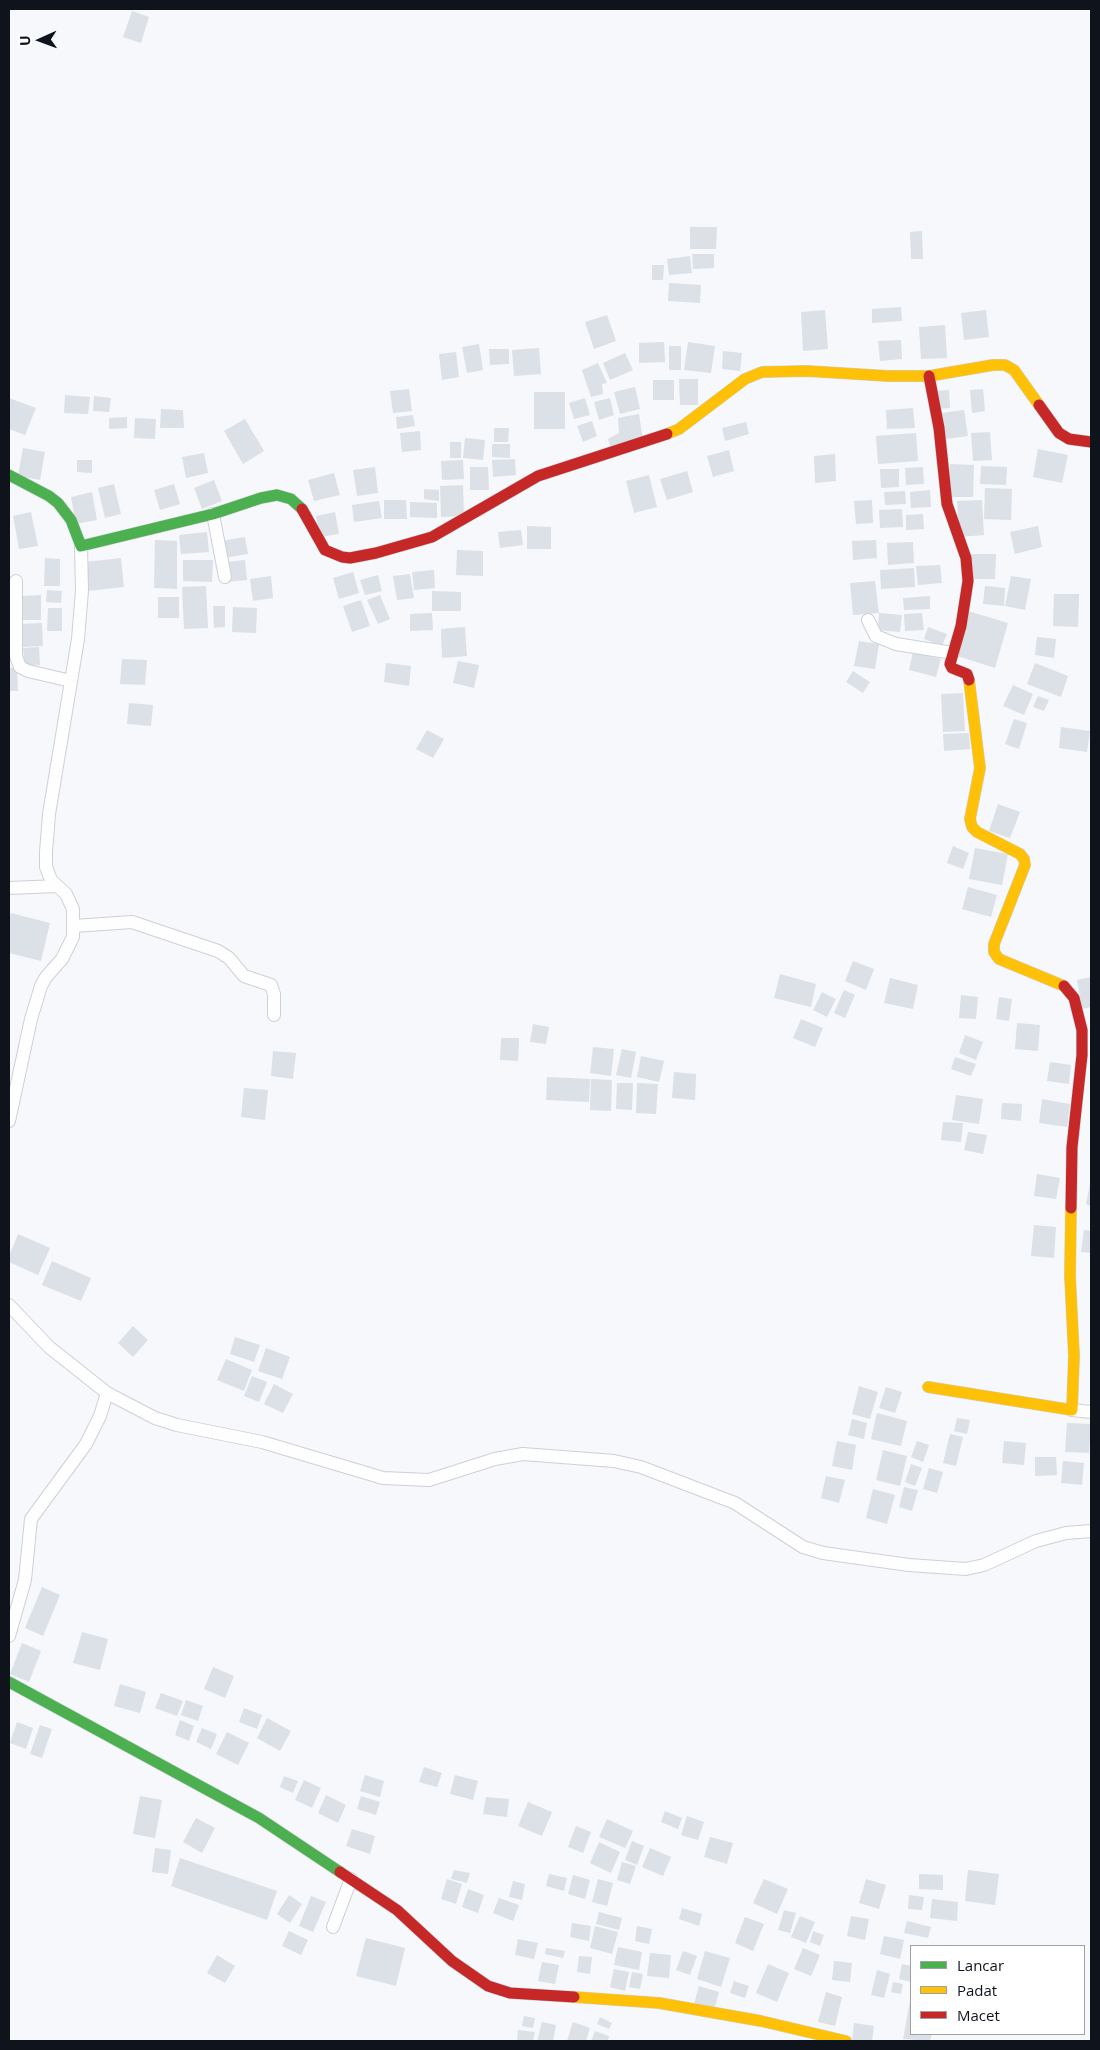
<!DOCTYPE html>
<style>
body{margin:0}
#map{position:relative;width:1100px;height:2050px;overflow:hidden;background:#f6f8fb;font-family:"Open Sans",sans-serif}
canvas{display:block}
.frame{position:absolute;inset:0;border:10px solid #0e131c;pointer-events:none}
.legend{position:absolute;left:910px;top:1945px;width:175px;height:90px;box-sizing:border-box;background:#fff;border:1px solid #9fa1a4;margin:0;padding:6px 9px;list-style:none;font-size:15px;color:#0e131c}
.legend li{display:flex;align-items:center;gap:10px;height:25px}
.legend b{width:25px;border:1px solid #9fa1a4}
.north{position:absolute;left:15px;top:15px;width:50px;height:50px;-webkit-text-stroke:4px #fff;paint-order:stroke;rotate:268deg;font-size:14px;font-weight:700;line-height:20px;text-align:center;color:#0e131c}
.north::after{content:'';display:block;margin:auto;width:18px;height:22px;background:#0e131c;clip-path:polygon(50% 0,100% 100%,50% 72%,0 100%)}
</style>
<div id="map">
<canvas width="1100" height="2050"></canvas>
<div class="frame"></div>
<ul class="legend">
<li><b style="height:6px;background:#4caf50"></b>Lancar</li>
<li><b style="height:6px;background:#ffc107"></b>Padat</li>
<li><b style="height:6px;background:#c62828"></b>Macet</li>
</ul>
<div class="north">U</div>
</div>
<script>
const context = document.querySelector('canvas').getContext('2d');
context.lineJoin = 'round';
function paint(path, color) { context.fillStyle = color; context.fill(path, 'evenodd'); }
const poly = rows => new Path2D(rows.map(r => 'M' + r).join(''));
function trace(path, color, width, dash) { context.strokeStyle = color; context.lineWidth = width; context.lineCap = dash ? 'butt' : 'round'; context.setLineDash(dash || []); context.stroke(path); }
paint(poly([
 [132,11,149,17,141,43,123,37],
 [690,227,717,227,716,249,690,249],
 [922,231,923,259,911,259,910,232],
 [692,254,714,254,714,268,693,269],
 [690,256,692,273,669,275,667,259],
 [652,265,664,265,663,280,652,280],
 [669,283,701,285,700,303,668,301],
 [901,307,902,321,872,323,872,309],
 [825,310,828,349,803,351,801,312],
 [986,310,989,337,964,340,961,313],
 [607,315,616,341,594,349,585,322],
 [945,325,947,358,921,359,919,327],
 [901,340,902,359,880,361,878,341],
 [664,342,665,362,639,363,639,343],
 [688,342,715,346,711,373,684,370],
 [479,344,483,370,467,373,462,347],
 [669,346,681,346,681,370,669,370],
 [539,348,541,374,514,376,512,350],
 [489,349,509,349,509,364,490,365],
 [723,351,742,353,740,371,722,369],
 [456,352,459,377,442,380,439,354],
 [625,353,633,370,610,380,603,363],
 [598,363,607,383,602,384,603,394,591,397,582,370],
 [679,379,698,379,698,405,680,405],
 [653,380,674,380,674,400,653,400],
 [635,387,640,409,620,414,614,392],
 [409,389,412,411,393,413,390,391],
 [983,389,985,411,972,413,970,390],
 [949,390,950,408,938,409,937,391],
 [534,392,565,392,565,429,534,429],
 [65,395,90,397,88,414,64,413],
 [94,396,111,398,109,412,93,411],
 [9,398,36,408,25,435,9,429],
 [585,398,590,415,574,419,569,403],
 [610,398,614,415,599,420,594,402],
 [913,408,915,428,887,429,886,410],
 [161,409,183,410,184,428,160,428],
 [964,410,968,436,946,439,942,413],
 [639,414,643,440,611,448,608,439,619,433,618,418],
 [413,415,415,426,397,429,396,417],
 [127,417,127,428,109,429,109,418],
 [135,418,156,419,155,439,134,438],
 [245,419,264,451,243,464,224,431],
 [592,421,597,436,583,442,577,426],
 [746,422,749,434,725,441,722,428],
 [494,428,509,428,508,442,494,442],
 [420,431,421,450,402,452,400,433],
 [990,432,992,460,973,461,971,433],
 [916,433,918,461,878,464,876,436],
 [465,438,485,440,483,460,463,458],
 [450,442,461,442,461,458,450,458],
 [492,444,510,444,510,458,492,457],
 [23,448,45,452,40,480,18,476],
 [1038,449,1068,455,1062,483,1033,477],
 [729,450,734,471,713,477,707,456],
 [204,453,208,473,186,478,182,457],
 [835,454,836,481,815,483,814,456],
 [515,459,516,475,493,477,492,460],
 [77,460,92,460,92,473,77,472],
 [463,460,464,479,442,480,441,461],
 [950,464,974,465,973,497,949,497],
 [981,466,1007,467,1006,485,980,484],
 [375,467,378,493,357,496,353,470],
 [470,467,488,467,489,490,470,490],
 [923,467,924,484,906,485,905,468],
 [880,469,899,469,899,487,881,488],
 [687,471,693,492,667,500,660,479],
 [334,473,340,495,314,501,308,480],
 [649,475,657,507,634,513,626,481],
 [214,480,222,501,202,509,194,488],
 [114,484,121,514,105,518,98,488],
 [174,484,180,504,160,510,154,490],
 [463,485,464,516,441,517,440,486],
 [985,488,1012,489,1011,520,984,519],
 [424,489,439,490,439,501,424,499],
 [930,490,931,507,911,508,910,492],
 [905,491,906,504,885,505,884,492],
 [92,492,97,520,76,524,71,497],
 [384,500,406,500,407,519,384,519],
 [872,500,873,523,856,524,854,501],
 [982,500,984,535,959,537,957,501],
 [379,501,382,518,354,522,352,505],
 [410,502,437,503,437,518,410,517],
 [902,509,903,527,880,528,879,510],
 [31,512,38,546,19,549,13,516],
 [335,512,339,534,320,537,316,516],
 [923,514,924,529,906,530,906,515],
 [527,526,551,527,551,549,527,549],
 [1038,526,1042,547,1015,554,1010,532],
 [521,530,523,545,500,548,498,532],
 [207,532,209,552,181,554,179,535],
 [245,537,248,554,224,558,221,541],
 [155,540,177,541,177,589,154,588],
 [876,540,877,558,853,560,852,541],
 [913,542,914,563,888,565,887,543],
 [457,550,483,551,483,576,456,575],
 [971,554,996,554,995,579,970,579],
 [45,558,60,559,60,586,44,586],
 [121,558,124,587,88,591,85,562],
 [183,560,213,560,212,582,183,581],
 [245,560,247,580,227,582,225,562],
 [940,565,942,583,918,585,916,566],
 [914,568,915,587,881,589,880,570],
 [434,570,435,588,414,590,412,572],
 [353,572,359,593,339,599,333,578],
 [410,574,414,598,397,600,393,576],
 [378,575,382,591,365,595,360,580],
 [271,576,273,598,253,601,250,579],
 [1011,576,1031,579,1025,610,1005,606],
 [875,581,879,613,853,615,850,583],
 [206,586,208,628,184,629,182,587],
 [985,586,1005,588,1004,606,983,604],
 [47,590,62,591,61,603,46,602],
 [432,591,461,592,461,611,432,611],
 [1054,594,1079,594,1078,627,1053,626],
 [41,595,41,620,23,620,23,596],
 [380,595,390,619,378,624,367,600],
 [930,596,930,609,904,610,903,598],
 [158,597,179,597,179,618,158,618],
 [361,600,370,626,352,632,343,606],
 [213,606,225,606,225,627,214,628],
 [233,607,257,608,256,633,232,632],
 [48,608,62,608,62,631,47,631],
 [968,611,1008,623,995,668,954,655],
 [432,613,433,630,410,631,410,614],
 [879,613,902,615,900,632,878,630],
 [922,613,924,630,905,631,904,614],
 [42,623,43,646,21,647,20,624],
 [465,627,467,656,442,658,441,629],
 [928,627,947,634,942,646,924,639],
 [1037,637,1056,639,1054,658,1035,655],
 [859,641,879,644,875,669,854,666],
 [39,647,40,665,25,666,23,648],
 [913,652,941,659,936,677,909,670],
 [122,659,147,660,145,685,120,684],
 [458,661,479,665,474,688,453,683],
 [386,663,411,666,409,686,384,682],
 [1035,663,1068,676,1061,697,1027,684],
 [17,667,18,691,9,691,9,668],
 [853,671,870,682,863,693,846,682],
 [1013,685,1033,694,1024,715,1003,706],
 [963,693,965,731,943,732,941,694],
 [1038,696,1049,700,1044,711,1033,707],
 [129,703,153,705,151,726,127,724],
 [1014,719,1027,723,1019,749,1005,744],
 [1061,727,1090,731,1087,752,1059,748],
 [427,730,444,739,433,758,416,749],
 [969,733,970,749,944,751,943,734],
 [998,804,1020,812,1010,838,989,831],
 [953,846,969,853,963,869,947,863],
 [975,848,1008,854,1002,885,969,879],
 [968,887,997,895,991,917,962,909],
 [11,913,50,923,41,961,9,953,9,920],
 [853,961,874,969,866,990,845,981],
 [780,974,816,984,811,1007,774,998],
 [1091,977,1091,1007,1082,1009,1077,980],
 [890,978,918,985,913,1009,884,1003],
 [844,990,855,995,845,1018,834,1013],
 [822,992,836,999,827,1017,813,1010],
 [961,995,978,997,976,1019,959,1018],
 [999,997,1012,999,1009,1021,996,1019],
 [801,1019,823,1028,815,1047,793,1038],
 [1017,1023,1040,1025,1038,1051,1015,1049],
 [533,1024,549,1027,546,1044,530,1042],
 [965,1035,983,1042,976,1060,959,1053],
 [501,1038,519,1038,518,1061,500,1060],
 [593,1047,614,1049,611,1076,590,1073],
 [622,1049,636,1052,631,1078,616,1075],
 [273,1051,296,1053,293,1079,271,1076],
 [641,1056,664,1061,659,1082,637,1077],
 [955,1057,976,1064,971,1076,951,1069],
 [1050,1062,1071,1065,1069,1084,1047,1081],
 [674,1072,696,1074,695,1100,672,1098],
 [547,1077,590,1079,589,1102,546,1100],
 [591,1079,612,1080,611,1111,590,1110],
 [617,1083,633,1083,632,1110,616,1109],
 [637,1083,658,1084,656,1114,636,1113],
 [244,1088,268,1090,265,1120,241,1117],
 [956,1095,983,1099,979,1124,952,1120],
 [1042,1099,1070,1104,1067,1127,1039,1123],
 [1002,1103,1022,1104,1021,1121,1001,1119],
 [943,1122,963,1123,961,1142,941,1140],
 [968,1132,987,1135,983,1154,964,1150],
 [1037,1174,1060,1178,1056,1199,1034,1196],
 [1090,1184,1091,1184,1091,1206,1086,1204],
 [1034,1225,1056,1227,1054,1258,1031,1256],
 [1084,1230,1091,1231,1091,1253,1081,1252],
 [18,1234,50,1248,38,1275,9,1262,9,1256],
 [52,1261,91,1278,81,1301,42,1285],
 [133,1326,148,1340,133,1357,118,1343],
 [235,1337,260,1345,254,1362,230,1354],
 [266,1348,290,1357,282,1379,258,1371],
 [226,1359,252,1370,244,1391,217,1380],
 [252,1376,267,1382,259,1402,244,1396],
 [274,1384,293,1394,283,1413,264,1404],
 [859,1386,878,1392,870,1419,852,1414],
 [886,1387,902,1392,895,1413,879,1408],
 [877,1413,907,1421,901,1446,871,1439],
 [957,1418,970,1420,967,1434,954,1431],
 [852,1419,867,1423,864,1439,848,1435],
 [1067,1423,1091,1424,1089,1453,1065,1452],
 [950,1434,963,1437,956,1466,943,1463],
 [837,1441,856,1445,852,1470,832,1466],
 [917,1441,929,1445,923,1462,911,1457],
 [1004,1441,1026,1443,1024,1465,1002,1463],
 [883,1450,907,1456,900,1486,876,1480],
 [1035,1457,1056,1457,1057,1475,1035,1476],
 [1063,1461,1084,1463,1082,1485,1061,1483],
 [911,1464,922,1468,915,1486,905,1482],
 [929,1468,943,1472,937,1493,923,1489],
 [826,1476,845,1480,839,1503,821,1498],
 [904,1487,918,1490,912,1511,899,1507],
 [873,1489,895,1495,887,1524,866,1518],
 [42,1587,60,1595,43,1636,25,1628],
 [82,1632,108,1639,100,1670,73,1663],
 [22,1643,41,1651,29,1682,10,1674],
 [213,1667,234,1676,225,1698,204,1689],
 [120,1684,146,1692,140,1713,114,1706],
 [161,1693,183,1701,177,1716,155,1708],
 [186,1700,203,1706,198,1721,181,1715],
 [244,1708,262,1715,257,1729,239,1722],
 [267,1718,291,1731,280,1751,257,1738],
 [180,1720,194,1726,189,1741,175,1735],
 [17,1722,33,1728,26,1749,10,1743],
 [40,1725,52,1729,42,1758,30,1754],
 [202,1728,217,1734,211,1749,196,1742],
 [227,1732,249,1743,238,1765,216,1754],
 [424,1767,442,1773,437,1787,419,1782],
 [365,1775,384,1781,380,1797,360,1791],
 [455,1775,478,1781,473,1800,450,1794],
 [284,1776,298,1781,293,1793,280,1787],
 [304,1780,321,1788,312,1808,295,1800],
 [326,1795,346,1805,338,1823,318,1813],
 [140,1796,162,1800,155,1838,133,1834],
 [361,1796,380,1802,376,1815,357,1809],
 [486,1797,509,1799,507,1817,483,1814],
 [528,1802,552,1812,542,1836,518,1826],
 [665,1811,682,1818,678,1829,661,1822],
 [687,1816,704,1822,698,1840,681,1835],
 [196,1818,215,1828,202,1853,183,1842],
 [607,1819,633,1831,625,1848,599,1837],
 [576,1826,591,1832,583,1853,568,1847],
 [352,1829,375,1836,370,1854,346,1846],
 [710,1837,733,1843,727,1864,704,1857],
 [632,1841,644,1846,637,1865,625,1860],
 [599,1842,620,1852,611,1873,590,1863],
 [155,1848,171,1850,168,1874,152,1872],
 [650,1848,671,1857,663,1876,642,1867],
 [180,1858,277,1891,267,1920,171,1886],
 [622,1862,636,1866,630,1884,617,1880],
 [454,1870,470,1873,467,1883,451,1879],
 [968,1870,999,1874,995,1905,965,1901],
 [549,1874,567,1878,564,1891,546,1886],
 [919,1874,943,1875,943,1890,919,1889],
 [573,1875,590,1880,585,1899,568,1894],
 [447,1879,462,1884,456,1904,441,1899],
 [598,1879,613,1883,607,1906,592,1902],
 [764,1879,788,1889,777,1914,753,1903],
 [866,1879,886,1885,879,1909,859,1903],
 [513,1881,525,1884,522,1900,509,1897],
 [468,1889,484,1895,478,1913,462,1907],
 [289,1895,302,1904,290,1923,277,1914],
 [909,1895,924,1897,922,1910,908,1909],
 [311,1896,326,1902,313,1932,299,1926],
 [499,1898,519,1905,513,1921,493,1913],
 [932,1899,958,1902,957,1921,930,1918],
 [682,1908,702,1914,699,1926,679,1919],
 [784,1910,796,1913,790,1933,778,1930],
 [599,1912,622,1918,619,1930,596,1924],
 [800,1916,815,1922,806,1943,791,1937],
 [851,1916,869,1919,865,1940,847,1936],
 [745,1917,764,1924,753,1951,735,1943],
 [907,1921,931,1927,928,1938,904,1933],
 [572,1923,591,1926,589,1941,570,1937],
 [595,1926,618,1932,612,1954,590,1948],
 [637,1926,652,1929,649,1944,635,1941],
 [289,1931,308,1940,301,1955,282,1946],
 [813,1931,824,1935,820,1946,810,1942],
 [884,1936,904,1940,900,1959,880,1954],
 [366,1938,405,1948,396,1986,356,1976],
 [518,1939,538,1943,534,1959,515,1955],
 [618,1947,642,1952,639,1970,614,1965],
 [546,1948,565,1951,563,1958,545,1954],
 [803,1948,820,1955,811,1976,794,1969],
 [683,1951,697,1956,690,1975,676,1970],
 [705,1951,730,1958,721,1987,697,1979],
 [650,1953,671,1955,669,1978,647,1976],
 [217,1955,235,1966,225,1983,207,1973],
 [579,1956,592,1957,590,1974,577,1972],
 [834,1961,852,1963,850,1982,832,1980],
 [542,1962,559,1965,555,1984,538,1981],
 [768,1964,789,1973,777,2002,756,1993],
 [902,1964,911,1966,911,1982,899,1979],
 [614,1969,629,1972,625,1991,610,1987],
 [877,1970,890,1974,884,1998,871,1995],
 [632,1972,643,1974,640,1989,629,1987],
 [734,1981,749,1986,745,1998,730,1993],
 [893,1982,903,1984,901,1994,891,1992],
 [699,1986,719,1992,714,2010,694,2004],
 [826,1992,842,1997,835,2026,818,2022],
 [910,2001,911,2034,932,2034,930,2041,903,2039],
 [524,2016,535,2018,533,2028,522,2026],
 [600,2017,612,2023,609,2029,597,2024],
 [542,2022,556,2025,553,2041,537,2041],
 [573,2022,590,2028,586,2041,567,2041],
 [854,2023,874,2026,872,2041,852,2041],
 [518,2030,535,2032,533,2041,517,2041],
 [595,2031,609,2036,608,2041,591,2041]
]), '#dbe1e7');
const street = poly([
 [213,514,225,577],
 [16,581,16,656,20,667,28,671,71,681],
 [868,620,876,636,896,644,953,653],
 [9,888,57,886],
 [74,926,132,922,218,951,229,958,244,976,271,985,274,994,274,1015],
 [9,1121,31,1019,41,986,46,977,62,959,73,937,73,909,66,894,51,880,46,867,46,852,49,814,78,639,82,591,81,546],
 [9,1305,49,1347,107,1393,100,1416,86,1444,31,1519,25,1580,9,1636],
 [107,1393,155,1418,177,1425,262,1442,383,1478,429,1480,495,1459,523,1454,614,1461,641,1467,735,1503,803,1547,823,1553,909,1565,966,1569,984,1565,1036,1541,1066,1533,1091,1531],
 [1072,1410,1091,1412],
 [333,1927,351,1879]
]);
const fast = poly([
 [9,475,49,496,58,503,71,520,81,546,213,514,261,498,277,495,291,499,302,509],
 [9,1682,259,1818,340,1872]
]);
const slow = poly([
 [667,434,679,429,745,379,762,372,807,371,888,376,929,376,993,365,1005,365,1014,370,1039,405],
 [969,680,980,768,970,819,972,827,977,832,1020,854,1024,859,1025,865,994,944,994,952,999,959,1064,986],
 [928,1387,1072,1410,1074,1356,1070,1276,1071,1208],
 [574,1997,659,2003,761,2021,846,2041]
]);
const jam = poly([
 [929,376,939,428,947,504,966,558,968,581,961,626,950,664,952,668,967,674,969,680],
 [1039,405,1059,433,1069,439,1091,442],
 [302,509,325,550,342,557,350,558,376,553,432,537,538,476,667,434],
 [1064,986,1074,998,1082,1030,1082,1055,1072,1147,1071,1208],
 [340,1872,397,1910,452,1961,488,1986,510,1993,574,1997]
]);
trace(street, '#cdd1d7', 14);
trace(fast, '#cdd1d7', 12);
trace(slow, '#cdd1d7', 12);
trace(jam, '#cdd1d7', 12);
trace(street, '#fefefe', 12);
trace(fast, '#4caf50', 11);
trace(slow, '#ffc107', 11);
trace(jam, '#c62828', 11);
</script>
